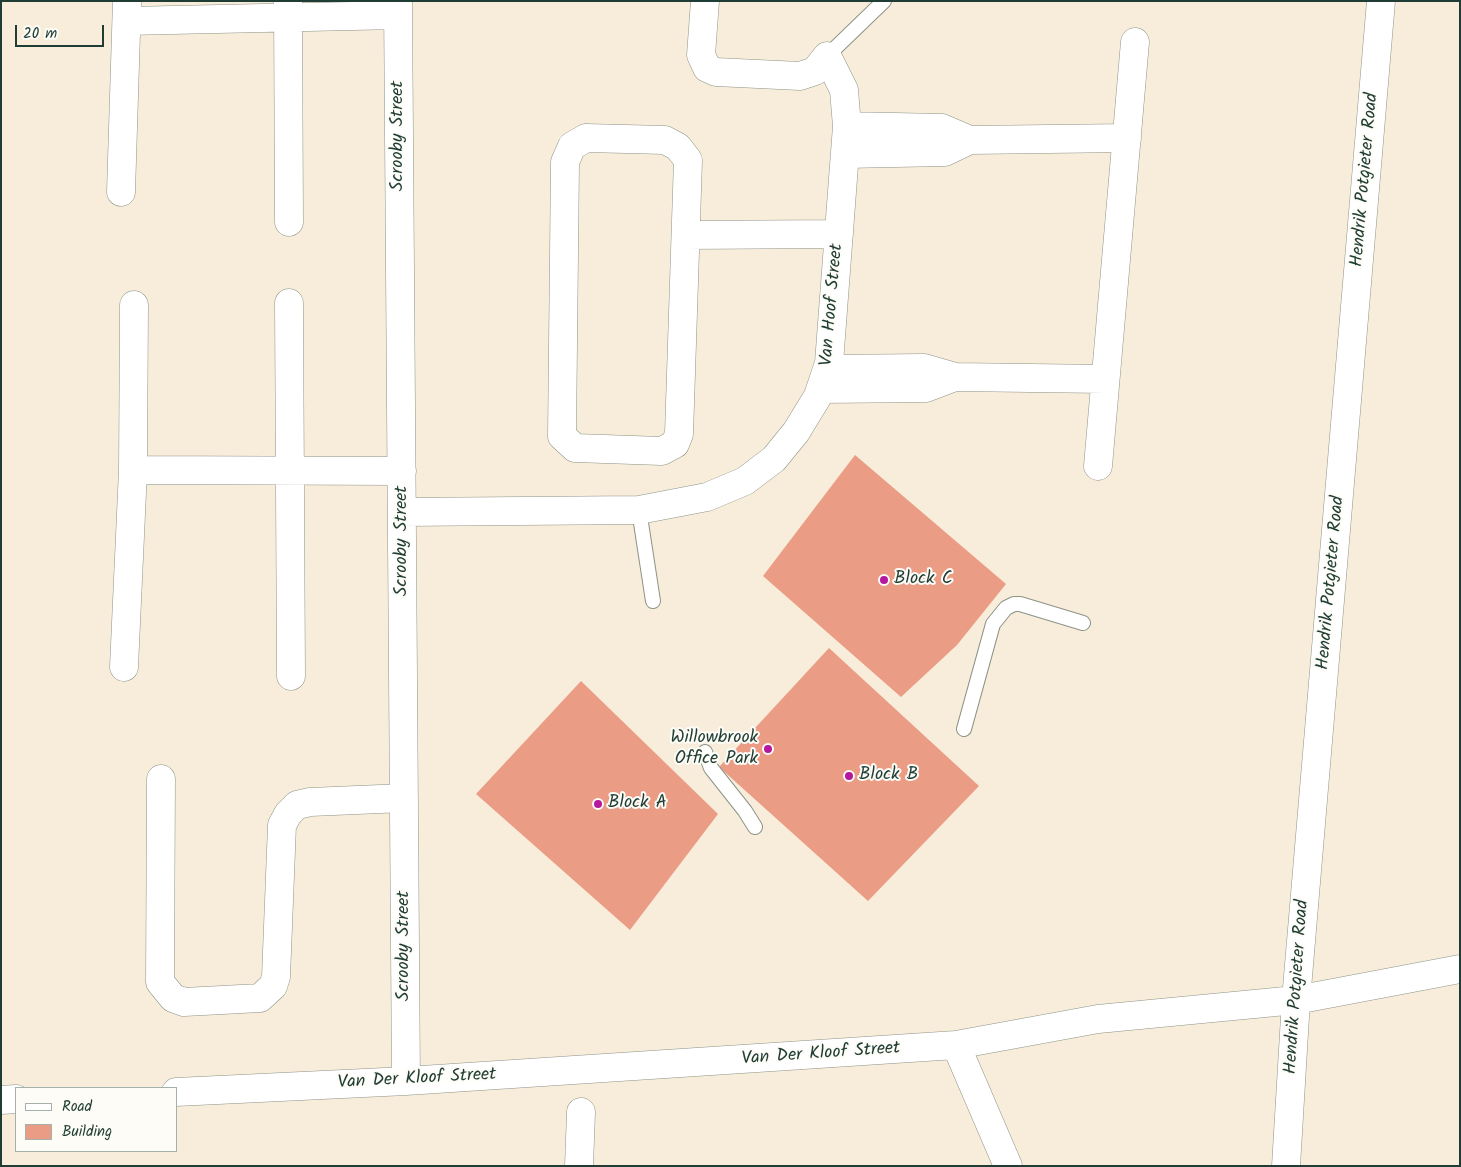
<!DOCTYPE html>
<style>
body{margin:0}
#map{position:relative;width:1461px;height:1167px;overflow:hidden;background:#f8ecda;font-family:Kalam,sans-serif}
canvas{display:block}
.frame{position:absolute;inset:0;border:2px solid #1f3d34;pointer-events:none}
.legend{position:absolute;left:15px;top:1087px;width:162px;height:65px;box-sizing:border-box;background:#fdfcf7;border:1px solid #a4b0a9;margin:0;padding:6px 9px;list-style:none;font-size:15px;color:#1f3d34}
.legend li{display:flex;align-items:center;gap:10px;height:25px}
.legend b{width:25px;border:1px solid #a4b0a9}
.scale{position:absolute;left:15px;top:25px;width:89px;height:22px;box-sizing:border-box;border:2px solid #1f3d34;border-top:0;padding-left:6px;font-size:15px;line-height:18px;white-space:nowrap;color:#1f3d34;-webkit-text-stroke:4px #fdfcf7;paint-order:stroke}
</style>
<div id="map">
<canvas width="1461" height="1167"></canvas>
<div class="frame"></div>
<ul class="legend">
<li><b style="height:6px;background:#fff"></b>Road</li>
<li><b style="height:14px;background:#eb9c85"></b>Building</li>
</ul>
<div class="scale">20 m</div>
</div>
<script>
const context = document.querySelector('canvas').getContext('2d');
context.lineJoin = 'round';
function paint(path, color) { context.fillStyle = color; context.fill(path, 'evenodd'); }
const poly = rows => new Path2D(rows.map(r => 'M' + r).join(''));
function trace(path, color, width, dash) { context.strokeStyle = color; context.lineWidth = width; context.lineCap = dash ? 'butt' : 'round'; context.setLineDash(dash || []); context.stroke(path); }
function write(font, color, halo, rows, align = 'center') {
  context.font = font + ' Kalam,sans-serif'; context.lineWidth = 4; context.setLineDash([]); context.textBaseline = 'middle'; context.strokeStyle = halo; context.fillStyle = color; for (const [text, x, y, turn = 0] of rows) {
    context.save(); context.translate(x, y); context.rotate((+turn || 0) * Math.PI / 180); context.textAlign = isNaN(turn) ? turn : align; if (halo) context.strokeText(text, 0, 0); context.fillText(text, 0, 0); context.restore();
  }
}
paint(poly([
 [855,455,1006,584,957,645,901,697,763,576],
 [829,648,979,786,868,901,719,767],
 [581,681,718,814,630,930,476,794]
]), '#eb9c85');
const lane = poly([
 [827,56,884,1],
 [639,510,653,601],
 [964,729,993,624,1006,608,1014,604,1020,604,1083,623],
 [705,752,711,768,745,811,755,827]
]);
const street = poly([
 [288,1,289,222],
 [398,1,406,1081],
 [127,21,398,15],
 [847,126,942,128,970,140,1127,138],
 [586,138,665,140,678,147,688,160,679,434,675,444,662,451,575,448,562,436,565,162,572,146,586,138],
 [845,154,945,152,970,140],
 [121,192,127,1],
 [686,235,839,234],
 [289,303,291,676],
 [829,369,924,368,955,377,1105,379],
 [821,389,926,388,955,377],
 [1098,466,1135,42],
 [133,470,402,471],
 [402,512,639,510,707,497,745,481,774,459,796,432,818,396,829,363,847,126,844,90,827,56,815,71,800,76,716,72,707,68,701,55,705,1],
 [124,667,133,470,134,305],
 [161,779,160,982,173,998,184,1002,260,998,273,986,276,977,282,825,288,814,297,805,310,802,404,798],
 [956,1045,1008,1166],
 [176,1092,406,1081,956,1045,1098,1019,1296,1000,1460,969],
 [1,1100,16,1099],
 [579,1166,581,1112]
]);
const secondary = poly([
 [1286,1166,1296,1000,1381,1]
]);
trace(lane, '#8c9487', 16);
trace(street, '#8c9487', 29);
trace(secondary, '#8c9487', 29);
trace(lane, '#fff', 14);
trace(street, '#fff', 28);
trace(secondary, '#fff', 28);
for (const [x, y, r, color] of [
 [884,580,5,"#b5179e"],
 [768,749,5,"#b5179e"],
 [849,776,5,"#b5179e"],
 [598,804,5,"#b5179e"]
]) { const dot = new Path2D(); dot.arc(x, y, r, 0, 2 * Math.PI); context.fillStyle = color; context.fill(dot); trace(dot, '#fdfcf7', 2); }
write('18px', '#1f3d34', '#fdfcf7', [
 ["Scrooby Street",399,136,-90],
 ["Hendrik Potgieter Road",1366,180,-85],
 ["Van Hoof Street",833,305,-85],
 ["Scrooby Street",403,541,-90],
 ["Hendrik Potgieter Road",1332,583,-85],
 ["Scrooby Street",405,946,-90],
 ["Hendrik Potgieter Road",1298,987,-86],
 ["Van Der Kloof Street",821,1055,-4],
 ["Van Der Kloof Street",417,1080,-3]
]);
write('18px', '#1f3d34', '#fdfcf7', [
 ["Block C",894,580],
 ["Willowbrook",758,739,"right"],
 ["Office Park",758,760,"right"],
 ["Block B",859,776],
 ["Block A",608,804]
], 'left');
</script>
